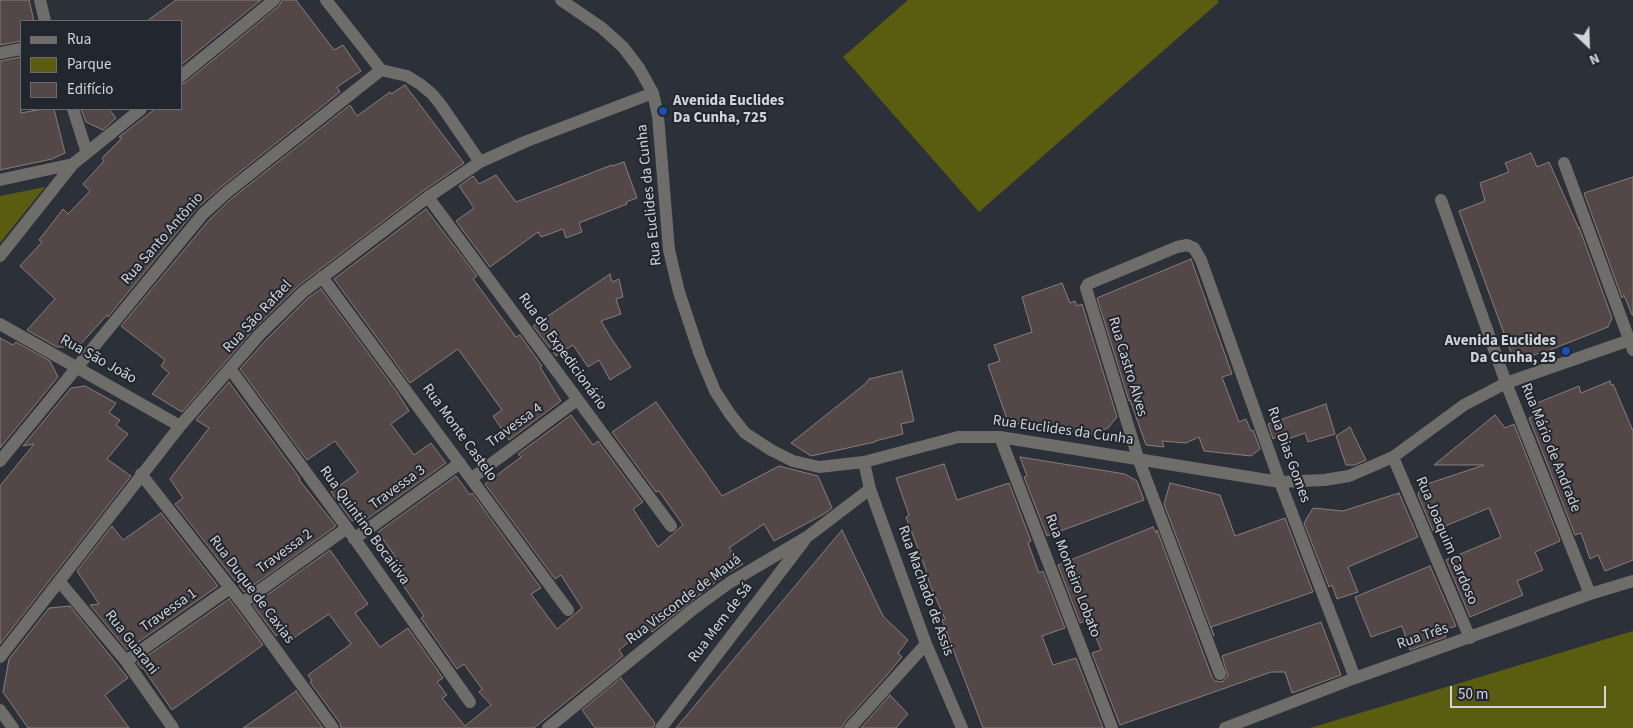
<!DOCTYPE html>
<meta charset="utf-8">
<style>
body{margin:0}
#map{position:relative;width:1633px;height:728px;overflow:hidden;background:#2c3038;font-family:"Source Sans 3",sans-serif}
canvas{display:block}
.legend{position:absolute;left:20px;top:20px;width:162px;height:90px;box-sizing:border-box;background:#22262e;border:1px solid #686c72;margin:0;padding:6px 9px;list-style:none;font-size:15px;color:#d1d4d9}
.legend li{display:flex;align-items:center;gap:10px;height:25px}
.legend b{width:25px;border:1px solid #686c72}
.north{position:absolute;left:1563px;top:20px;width:50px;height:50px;-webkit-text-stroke:4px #22262e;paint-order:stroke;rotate:156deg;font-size:14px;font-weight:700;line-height:20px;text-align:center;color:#d1d4d9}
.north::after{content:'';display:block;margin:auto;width:18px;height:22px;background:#d1d4d9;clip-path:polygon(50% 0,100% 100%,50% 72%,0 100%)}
.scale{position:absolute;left:1450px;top:686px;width:156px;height:22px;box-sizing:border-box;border:2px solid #d1d4d9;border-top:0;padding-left:6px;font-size:15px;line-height:18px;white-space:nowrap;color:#d1d4d9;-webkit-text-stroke:4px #22262e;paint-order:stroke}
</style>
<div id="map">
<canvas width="1633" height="728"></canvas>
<ul class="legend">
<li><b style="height:6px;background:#6f6d69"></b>Rua</li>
<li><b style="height:14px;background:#5a5d10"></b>Parque</li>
<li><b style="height:14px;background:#534847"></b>Edifício</li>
</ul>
<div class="north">N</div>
<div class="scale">50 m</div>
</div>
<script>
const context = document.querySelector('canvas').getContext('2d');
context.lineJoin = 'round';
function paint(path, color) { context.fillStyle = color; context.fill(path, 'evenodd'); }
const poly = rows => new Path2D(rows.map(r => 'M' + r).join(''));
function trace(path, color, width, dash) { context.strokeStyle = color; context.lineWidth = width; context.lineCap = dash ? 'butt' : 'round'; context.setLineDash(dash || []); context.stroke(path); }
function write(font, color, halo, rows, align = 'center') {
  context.font = font + ' "Source Sans 3",sans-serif'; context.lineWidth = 4; context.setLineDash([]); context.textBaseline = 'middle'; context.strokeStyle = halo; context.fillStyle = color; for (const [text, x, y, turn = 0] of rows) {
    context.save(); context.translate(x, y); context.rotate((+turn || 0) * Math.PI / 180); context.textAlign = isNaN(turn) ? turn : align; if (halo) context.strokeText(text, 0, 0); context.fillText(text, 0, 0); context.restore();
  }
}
paint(poly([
 [908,0,1217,0,1219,2,979,212,843,57],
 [45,187,0,243,0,196],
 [1633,631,1633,728,1310,728]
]), '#5a5d10');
const building = poly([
 [0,0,29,0,34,21,21,21,21,41,0,45,0,0],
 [176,0,261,0,181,65,181,21,147,21,176,0],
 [282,0,296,0,334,50,343,45,361,71,337,87,340,92,221,187,197,208,108,317,107,315,78,347,57,347,27,330,55,299,20,266,42,242,39,240,63,209,68,214,90,191,83,184,104,161,102,158,122,138,119,137,155,109,181,109,181,84,186,82,279,6,282,0],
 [21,57,21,113,42,109,54,109,65,153,52,159,0,170,0,61,21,57],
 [405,85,464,163,423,191,298,286,253,330,182,412,152,394,169,373,161,366,165,360,121,326,209,220,231,199,350,105,357,116,390,92,391,94,405,85],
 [81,109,109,109,116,118,103,130,86,122,81,109],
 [1531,153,1537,167,1549,162,1579,229,1579,227,1612,318,1608,327,1550,350,1514,361,1459,211,1485,201,1480,183,1509,172,1505,163,1531,153],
 [624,162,637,198,626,202,627,204,579,223,582,232,566,238,563,229,541,237,538,232,490,267,456,221,474,208,459,186,473,176,479,184,496,175,516,202,612,165,612,166,624,162],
 [1633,177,1633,315,1632,315,1624,295,1622,298,1584,193,1633,177],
 [426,209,477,276,473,279,516,337,520,335,542,366,540,367,561,401,509,440,493,416,502,410,458,349,410,383,334,279,426,209],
 [1191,259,1232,374,1222,377,1239,422,1246,419,1251,431,1253,430,1260,449,1251,456,1204,451,1199,437,1186,443,1162,441,1164,447,1146,445,1130,400,1129,401,1097,298,1191,259],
 [610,274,612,282,619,279,623,297,616,299,621,314,601,321,611,338,631,367,610,380,599,360,588,367,573,345,556,356,533,326,610,274],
 [1062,283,1070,303,1075,301,1077,306,1082,304,1117,417,1108,428,1090,435,1008,422,988,365,1000,361,994,345,1032,332,1022,297,1062,283],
 [321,289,397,392,409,411,391,424,414,455,431,443,446,463,360,524,356,519,352,521,331,492,358,472,335,441,307,460,240,369,265,341,308,298,321,289],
 [0,338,13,345,16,342,50,361,58,377,0,448,0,338],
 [902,371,914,421,901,424,903,434,875,441,875,442,811,456,791,443,865,384,869,379,902,371],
 [1610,381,1611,385,1613,384,1633,431,1633,560,1605,571,1598,555,1590,559,1581,533,1575,535,1529,418,1536,415,1532,405,1579,386,1581,393,1610,381],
 [229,382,299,477,300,481,336,526,244,592,175,504,183,498,170,479,209,428,196,420,229,382],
 [85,386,116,403,109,413,120,420,116,425,128,434,107,459,131,476,0,644,0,486,34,444,23,446,71,388,85,386],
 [656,402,722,496,779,466,818,476,832,508,824,514,774,541,764,524,729,548,743,564,726,574,652,632,647,627,619,650,623,656,534,728,341,728,340,723,310,682,312,681,308,675,351,644,329,614,286,643,279,633,276,636,253,605,330,550,368,604,355,613,380,647,408,628,443,678,437,682,447,695,442,698,465,726,491,705,479,692,482,689,464,664,457,669,421,618,424,616,396,575,404,569,378,532,456,476,470,495,472,493,541,588,531,594,557,629,582,608,561,575,555,579,485,484,521,457,518,454,571,415,593,445,598,441,643,502,633,509,658,547,683,525,659,491,656,492,612,432,656,402],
 [1326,404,1335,434,1308,442,1305,433,1283,441,1280,434,1273,439,1268,424,1326,404],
 [1495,415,1505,428,1514,424,1560,541,1535,552,1543,570,1517,581,1523,595,1470,617,1446,560,1501,537,1489,508,1433,531,1418,495,1421,486,1484,465,1434,465,1495,415],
 [1350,427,1366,460,1355,465,1346,465,1336,436,1350,427],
 [1020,457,1125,474,1137,481,1144,500,1047,536,1024,477,1027,476,1020,457],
 [944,464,957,500,1009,483,1031,541,1028,543,1039,573,1043,571,1065,628,1042,636,1053,665,1076,658,1103,728,983,728,942,620,945,619,930,585,926,570,906,517,909,515,896,478,944,464],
 [1170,483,1220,495,1235,536,1285,518,1313,592,1211,627,1214,636,1164,504,1170,483],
 [1399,493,1418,537,1348,567,1358,592,1337,599,1332,585,1329,587,1304,523,1313,508,1343,511,1399,493],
 [161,513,218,586,127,650,90,605,99,604,77,571,112,526,123,540,161,513],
 [1153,527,1156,533,1157,530,1212,677,1215,681,1222,682,1228,676,1222,656,1321,622,1341,675,1292,693,1285,672,1271,672,1120,725,1092,653,1101,650,1089,620,1080,623,1058,565,1153,527],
 [842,530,883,616,908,640,898,653,902,657,887,675,844,723,842,728,676,728,842,530],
 [1430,566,1456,626,1444,630,1446,637,1410,650,1402,626,1371,637,1355,597,1430,566],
 [229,599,263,645,172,710,143,668,142,669,137,663,229,599],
 [70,606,128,678,105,695,129,728,28,728,3,692,9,659,49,608,70,606],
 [621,678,655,723,653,728,595,728,582,710,621,678],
 [296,691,323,728,243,728,269,710,296,691],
 [890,695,908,714,896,728,861,728,890,695]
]);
paint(building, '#534847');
trace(building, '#897d7b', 1);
trace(poly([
 [40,0,45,21],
 [326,0,381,70,407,76,420,84,432,94,441,105,480,162],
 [561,0,602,28,623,47,639,68,653,93,658,116,669,250,679,292,700,355,715,391,730,414,745,433,771,450,793,461,819,467,864,462,958,437,1000,437,1280,482,1324,480,1349,476,1393,457,1464,405,1506,383,1633,339],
 [0,53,21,49],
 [181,76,274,0],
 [73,109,87,153],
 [1564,163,1633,350],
 [0,180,73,164],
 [428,197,671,526],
 [1441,200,1506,383,1590,594],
 [0,256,73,164,141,109],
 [322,277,568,610],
 [0,324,180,426],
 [231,370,347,528,470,702],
 [1000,437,1112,728],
 [1393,457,1470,638],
 [0,461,203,214,226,193,381,70],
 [864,462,870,489,926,644,962,728],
 [141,474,242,603,333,728],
 [472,478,577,400],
 [354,539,460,463],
 [59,581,126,661,173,728],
 [242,603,347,528],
 [0,657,180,426,259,335,303,292,428,197,480,162,527,141,653,93],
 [126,661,230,588],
 [1220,674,1138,458,1086,288,1088,284,1177,247,1187,245,1194,248,1201,260,1280,482,1355,678],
 [0,710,13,728],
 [548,728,692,610,729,583,807,537,870,489],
 [661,728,804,541],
 [850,728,926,644],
 [1225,728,1355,678,1590,594,1633,581]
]), '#6f6d69', 12);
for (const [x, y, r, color] of [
 [663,111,5,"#1a4fb4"],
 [1566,351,5,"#1a4fb4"]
]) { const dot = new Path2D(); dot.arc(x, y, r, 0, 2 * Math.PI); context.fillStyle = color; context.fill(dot); trace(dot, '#22262e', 2); }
write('bold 15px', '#d1d4d9', '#22262e', [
 ["Avenida Euclides",673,102],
 ["Da Cunha, 725",673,119],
 ["Avenida Euclides",1556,342,"right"],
 ["Da Cunha, 25",1556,359,"right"]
], 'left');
write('15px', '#d1d4d9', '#22262e', [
 ["Rua Euclides da Cunha",650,195,-96],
 ["Rua Santo Antônio",163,239,-49],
 ["Rua São Rafael",258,317,-47],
 ["Rua do Expedicionário",562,352,54],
 ["Rua São João",98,360,29],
 ["Rua Castro Alves",1127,367,73],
 ["Travessa 4",515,426,-36],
 ["Rua Euclides da Cunha",1063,431,8],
 ["Rua Monte Castelo",459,433,54],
 ["Rua Mário de Andrade",1550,448,68],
 ["Rua Dias Gomes",1288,455,70],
 ["Travessa 3",398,488,-36],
 ["Rua Quintino Bocaiúva",364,526,54],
 ["Rua Joaquim Cardoso",1446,541,67],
 ["Travessa 2",285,552,-36],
 ["Rua Monteiro Lobato",1072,576,69],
 ["Rua Duque de Caxias",251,590,53],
 ["Rua Machado de Assis",925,591,70],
 ["Rua Visconde de Mauá",684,600,-37],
 ["Travessa 1",169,611,-35],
 ["Rua Mem de Sá",721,623,-53],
 ["Rua Três",1423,637,-19],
 ["Rua Guarani",131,643,52]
]);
</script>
